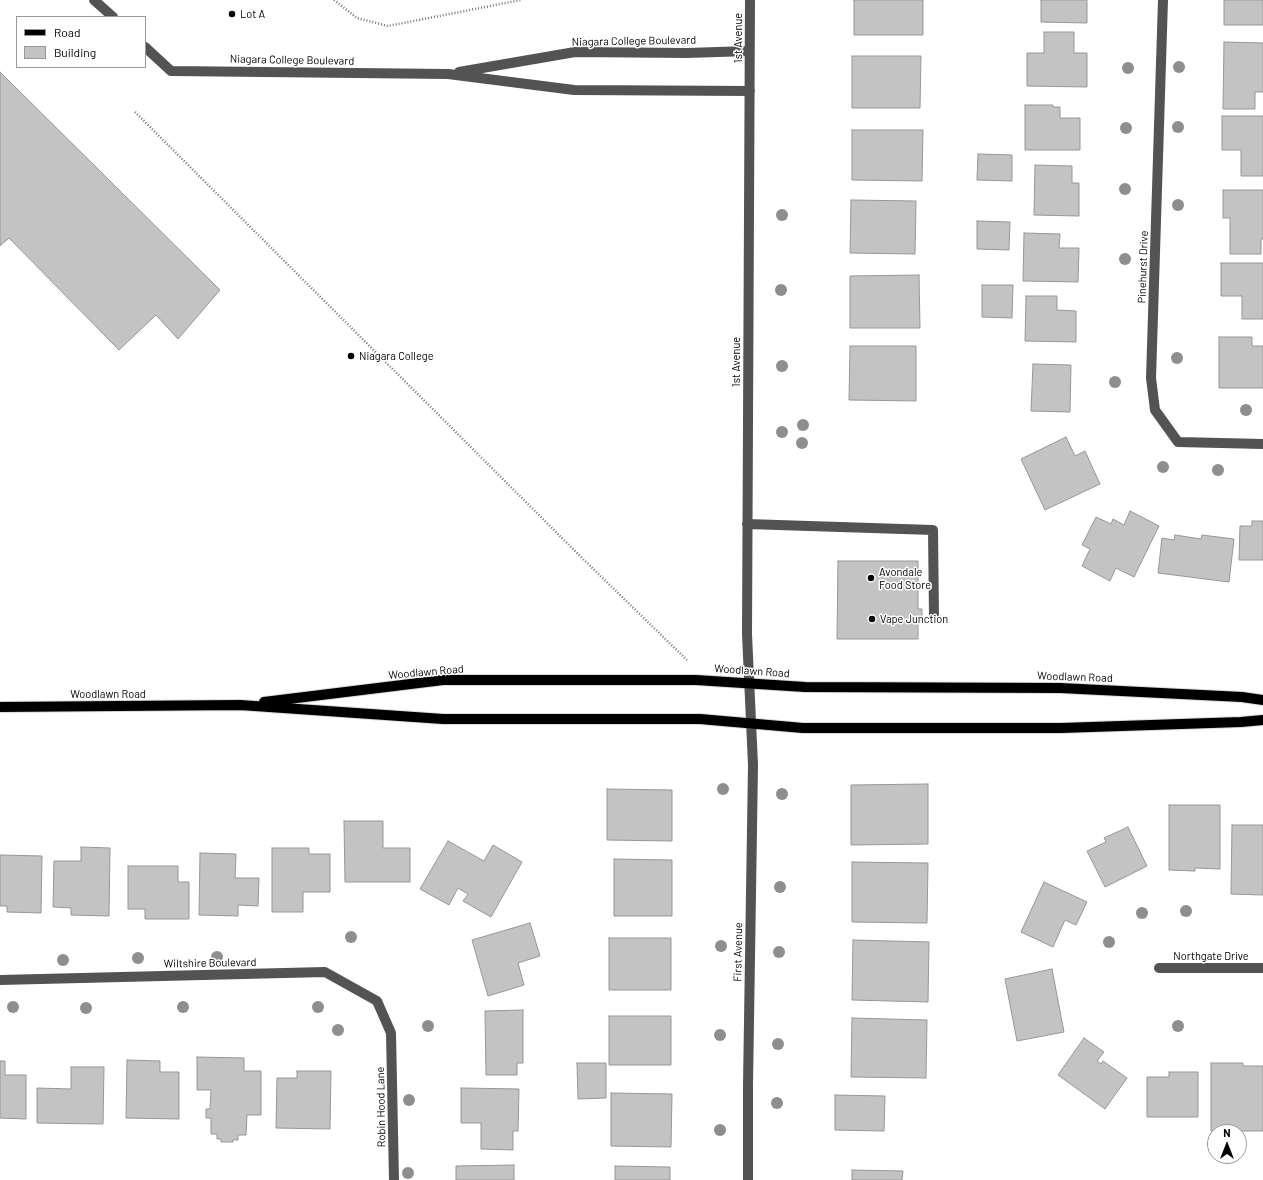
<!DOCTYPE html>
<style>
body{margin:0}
#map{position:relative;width:1263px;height:1180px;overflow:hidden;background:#fff;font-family:Barlow,sans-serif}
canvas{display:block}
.legend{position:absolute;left:16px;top:16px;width:130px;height:52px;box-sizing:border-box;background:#fff;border:1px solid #999;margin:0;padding:5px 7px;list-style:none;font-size:12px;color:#000}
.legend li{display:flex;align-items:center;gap:8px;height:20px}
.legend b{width:20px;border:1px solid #999}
.north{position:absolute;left:1207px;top:1124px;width:40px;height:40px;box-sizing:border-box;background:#fff;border:1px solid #999;border-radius:50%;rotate:0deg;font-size:11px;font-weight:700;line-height:16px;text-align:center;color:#000}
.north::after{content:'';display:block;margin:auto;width:14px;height:18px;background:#000;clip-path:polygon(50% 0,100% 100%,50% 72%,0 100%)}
</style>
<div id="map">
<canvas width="1263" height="1180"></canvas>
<ul class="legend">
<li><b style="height:5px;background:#000"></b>Road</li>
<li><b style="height:11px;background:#c3c3c3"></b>Building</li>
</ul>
<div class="north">N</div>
</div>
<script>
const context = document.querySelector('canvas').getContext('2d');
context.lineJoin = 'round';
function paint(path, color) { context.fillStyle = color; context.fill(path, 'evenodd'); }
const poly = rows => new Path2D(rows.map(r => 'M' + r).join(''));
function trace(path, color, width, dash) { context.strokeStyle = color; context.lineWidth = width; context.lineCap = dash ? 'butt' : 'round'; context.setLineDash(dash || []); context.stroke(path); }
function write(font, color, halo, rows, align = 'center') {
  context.font = font + ' Barlow,sans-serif'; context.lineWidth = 3; context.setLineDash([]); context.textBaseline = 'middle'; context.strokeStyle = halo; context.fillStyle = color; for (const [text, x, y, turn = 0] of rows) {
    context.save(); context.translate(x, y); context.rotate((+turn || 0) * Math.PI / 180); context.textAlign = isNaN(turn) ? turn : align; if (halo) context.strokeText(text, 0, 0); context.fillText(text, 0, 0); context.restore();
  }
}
const building = poly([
 [854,0,923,0,923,35,854,35,854,0],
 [1041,0,1087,0,1087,23,1041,22,1041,0],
 [1224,0,1263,0,1263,25,1224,25,1224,0],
 [1044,32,1074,32,1074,53,1087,53,1087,87,1027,86,1027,53,1044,53,1044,32],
 [1224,42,1263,43,1263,92,1255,92,1255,109,1223,109,1224,42],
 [852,56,921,56,920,108,852,108,852,56],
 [0,72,220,290,178,339,156,315,119,350,9,238,0,246,0,72],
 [1025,105,1053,105,1053,107,1060,107,1060,118,1080,118,1080,150,1025,150,1025,105],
 [1222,116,1263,116,1263,176,1241,176,1241,150,1222,150,1222,116],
 [852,130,923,130,922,181,852,180,852,130],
 [978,154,1012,155,1012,181,977,180,978,154],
 [1035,165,1072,166,1072,183,1079,183,1079,216,1034,215,1035,165],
 [1223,190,1263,190,1263,239,1261,239,1261,254,1230,254,1230,218,1223,218,1223,190],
 [851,200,916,201,915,254,850,253,851,200],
 [977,221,1010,222,1009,250,977,249,977,221],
 [1024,233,1060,234,1059,248,1079,248,1078,282,1023,281,1024,233],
 [1221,263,1263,263,1263,319,1242,319,1242,296,1221,296,1221,263],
 [919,275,920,328,850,328,850,276,919,275],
 [982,285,1013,285,1012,318,982,317,982,285],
 [1026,296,1057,296,1057,310,1076,311,1076,342,1025,341,1026,296],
 [1219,337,1252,337,1252,346,1263,346,1263,388,1219,388,1219,337],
 [850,346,916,346,916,401,849,400,850,346],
 [1033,364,1071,365,1070,412,1031,411,1033,364],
 [1066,437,1075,456,1085,451,1100,484,1045,510,1021,459,1066,437],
 [1130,511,1159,526,1134,577,1116,568,1110,581,1082,566,1090,549,1082,545,1096,517,1111,524,1113,519,1124,525,1130,511],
 [1252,521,1263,521,1263,560,1239,560,1240,526,1252,526,1252,521],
 [1175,535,1201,539,1202,535,1234,539,1229,582,1158,573,1162,538,1174,540,1175,535],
 [838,561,918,561,918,609,922,609,922,619,918,619,918,639,837,639,838,561],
 [928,784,928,844,851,845,851,785,928,784],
 [607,789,672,790,672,841,607,840,607,789],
 [1169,805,1220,805,1220,869,1195,868,1195,871,1169,870,1169,805],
 [344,821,383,821,383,848,410,848,410,882,345,882,344,821],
 [1232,825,1263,825,1263,895,1231,894,1232,825],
 [1128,827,1147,866,1105,887,1087,851,1106,842,1104,838,1128,827],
 [448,841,484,861,493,845,522,862,491,917,463,901,468,894,458,888,449,905,420,889,448,841],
 [81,847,110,848,109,916,71,915,71,908,53,907,54,861,81,861,81,847],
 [272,848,309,848,309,854,330,854,330,892,303,892,303,912,272,912,272,848],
 [200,853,236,854,235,878,259,878,258,906,238,905,238,916,199,915,200,853],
 [0,855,42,856,41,913,7,912,7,906,0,906,0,855],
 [614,859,672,860,672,916,614,916,614,859],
 [852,862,928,863,927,923,852,922,852,862],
 [128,866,178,866,178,882,189,882,189,919,145,919,145,909,128,909,128,866],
 [1044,882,1087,902,1076,925,1065,920,1053,947,1021,932,1044,882],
 [530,923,540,956,518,963,524,985,488,996,472,940,530,923],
 [609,938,671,938,671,990,609,990,609,938],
 [853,940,929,942,928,1002,852,1000,853,940],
 [1052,969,1064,1032,1017,1041,1005,979,1052,969],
 [523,1010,523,1063,517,1063,517,1075,486,1075,485,1011,523,1010],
 [609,1016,671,1016,671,1065,609,1065,609,1016],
 [852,1018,927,1020,926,1078,851,1077,852,1018],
 [1084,1038,1104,1052,1097,1061,1101,1064,1103,1061,1127,1078,1105,1109,1058,1075,1084,1038],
 [197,1057,244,1058,244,1071,261,1071,261,1115,247,1115,246,1135,238,1135,238,1140,233,1140,233,1142,221,1142,221,1139,217,1139,217,1134,211,1134,211,1118,206,1118,206,1109,210,1109,211,1090,197,1090,197,1057],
 [127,1060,160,1061,160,1072,179,1072,179,1119,126,1118,127,1060],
 [0,1061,5,1061,5,1075,26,1075,26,1119,0,1118,0,1061],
 [577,1063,606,1063,606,1098,578,1099,577,1063],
 [1211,1063,1243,1063,1243,1066,1263,1066,1263,1131,1211,1131,1211,1063],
 [71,1067,104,1067,103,1124,37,1123,37,1088,71,1089,71,1067],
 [297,1071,331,1071,330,1129,276,1128,277,1078,297,1078,297,1071],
 [1169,1072,1198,1072,1198,1117,1147,1117,1147,1077,1169,1077,1169,1072],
 [461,1088,519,1089,518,1131,513,1131,513,1150,481,1149,481,1123,461,1123,461,1088],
 [611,1093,672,1094,671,1147,611,1146,611,1093],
 [835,1095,885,1096,884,1131,835,1130,835,1095],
 [514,1165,514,1180,456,1180,456,1166,514,1165],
 [615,1166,670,1167,670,1180,615,1180,615,1166],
 [852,1170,903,1171,902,1180,852,1180,852,1170]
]);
paint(building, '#c3c3c3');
trace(building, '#979797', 1);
const major = poly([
 [264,702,443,680,696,680,805,687,1060,688,1242,697,1263,700],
 [0,707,240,705,443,719,700,719,803,728,1061,728,1241,722,1263,720]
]);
trace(major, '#dbdbdb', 12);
trace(poly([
 [334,0,357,18,388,26,521,0],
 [135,112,581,557,687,660]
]), '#757575', 2.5, [1, 2]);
trace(poly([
 [94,0,113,17],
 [1163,0,1151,378,1155,410,1178,442,1263,444],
 [145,47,171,71,448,74,574,90,750,91],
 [459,72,575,52,687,53,749,51],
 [747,524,933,530,934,617],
 [1159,968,1263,968],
 [0,980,325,972,377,1001,391,1033,394,1180],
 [748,1180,748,1085,753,765,747,634,750,0]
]), '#535353', 10);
trace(major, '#000', 10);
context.fillStyle = '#8e8e8e';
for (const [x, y] of [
 [1179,67],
 [1128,68],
 [1178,127],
 [1126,128],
 [1125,189],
 [1178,205],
 [782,215],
 [1125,259],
 [781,290],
 [1177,358],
 [782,366],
 [1115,382],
 [1246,410],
 [803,425],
 [782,432],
 [802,443],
 [1163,467],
 [1218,470],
 [723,789],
 [782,794],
 [780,887],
 [1186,911],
 [1142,913],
 [351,937],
 [1109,942],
 [721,946],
 [779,952],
 [217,957],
 [138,958],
 [63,960],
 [13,1007],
 [183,1007],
 [318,1007],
 [86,1008],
 [428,1026],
 [1178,1026],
 [338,1030],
 [720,1035],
 [778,1044],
 [409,1100],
 [777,1103],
 [720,1130],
 [408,1173]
]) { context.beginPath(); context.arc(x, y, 6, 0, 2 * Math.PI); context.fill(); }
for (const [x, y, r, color] of [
 [232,14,4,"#000"],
 [351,356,4,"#000"],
 [871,578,4,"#000"],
 [872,619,4,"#000"]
]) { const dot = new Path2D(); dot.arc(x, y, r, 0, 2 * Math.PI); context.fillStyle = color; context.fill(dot); trace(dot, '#fff', 1.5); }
write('11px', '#000', '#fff', [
 ["Lot A",240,14],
 ["Niagara College",359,356],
 ["Avondale",879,572],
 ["Food Store",879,585],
 ["Vape Junction",880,619]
], 'left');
write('11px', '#000', '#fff', [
 ["1st Avenue",738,38,-90],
 ["Niagara College Boulevard",634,41,-1],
 ["Niagara College Boulevard",292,60,1],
 ["Pinehurst Drive",1143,267,-88],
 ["1st Avenue",736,362,-90],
 ["Woodlawn Road",752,671,4],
 ["Woodlawn Road",426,672,-5],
 ["Woodlawn Road",1075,677,2],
 ["Woodlawn Road",108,694],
 ["First Avenue",738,952,-89],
 ["Northgate Drive",1211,956],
 ["Wiltshire Boulevard",210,963,-1],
 ["Robin Hood Lane",381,1107,-91]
]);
</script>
